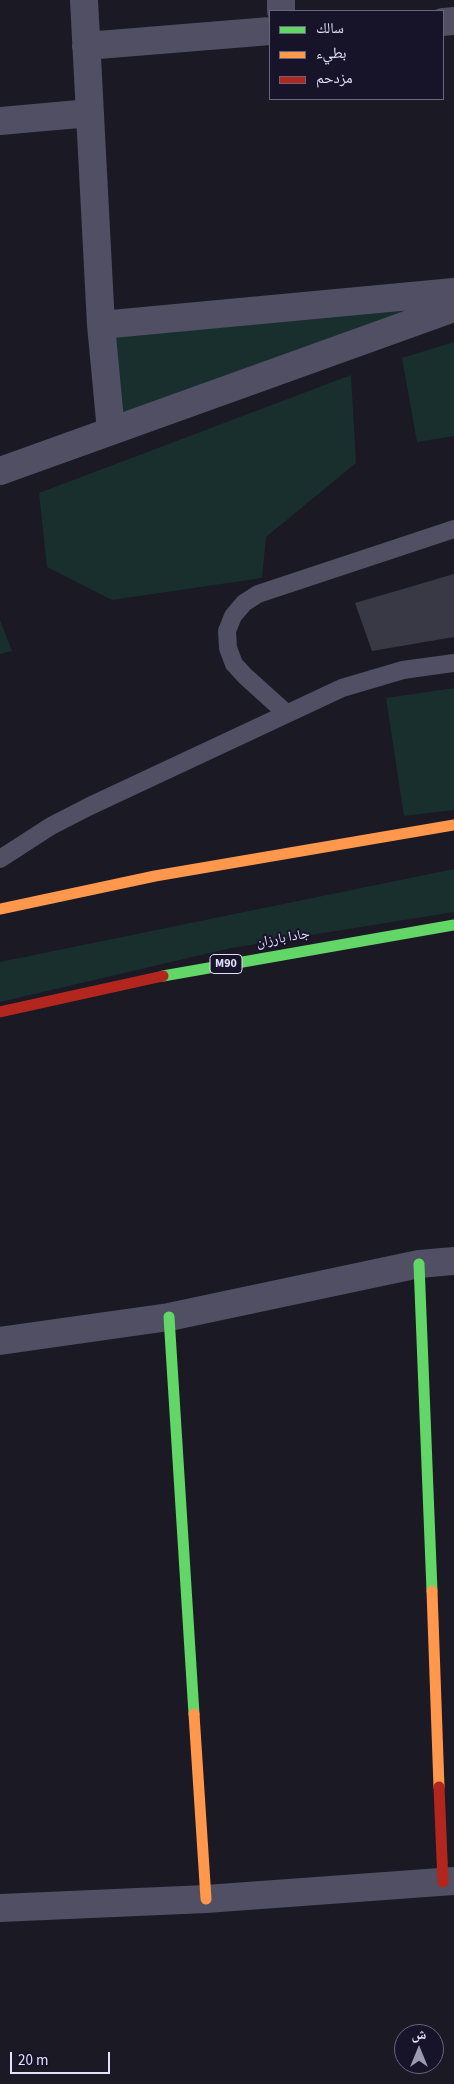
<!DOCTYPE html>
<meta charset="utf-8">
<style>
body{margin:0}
#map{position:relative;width:454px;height:2084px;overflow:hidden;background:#1a1924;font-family:"Source Sans 3","Noto Naskh Arabic",sans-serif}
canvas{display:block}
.legend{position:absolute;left:269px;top:10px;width:175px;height:90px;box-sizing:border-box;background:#171429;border:1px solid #68667d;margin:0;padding:6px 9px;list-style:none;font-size:15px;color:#e2e0fb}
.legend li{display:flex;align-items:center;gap:10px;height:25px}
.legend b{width:25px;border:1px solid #68667d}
.north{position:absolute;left:394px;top:2024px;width:50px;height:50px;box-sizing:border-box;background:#171429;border:1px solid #68667d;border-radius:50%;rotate:0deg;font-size:14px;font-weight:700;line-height:20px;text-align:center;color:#e2e0fb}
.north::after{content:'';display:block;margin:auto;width:18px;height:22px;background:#9c9ab0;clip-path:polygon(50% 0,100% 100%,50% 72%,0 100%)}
.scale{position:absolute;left:10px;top:2052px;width:100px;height:22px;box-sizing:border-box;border:2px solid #e2e0fb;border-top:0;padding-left:6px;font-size:15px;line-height:18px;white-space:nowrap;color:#e2e0fb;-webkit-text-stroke:4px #171429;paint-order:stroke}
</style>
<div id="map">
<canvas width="454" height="2084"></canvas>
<ul class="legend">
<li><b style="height:6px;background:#63d668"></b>سالك</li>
<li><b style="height:6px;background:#ff974d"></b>بطيء</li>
<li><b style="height:6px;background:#b3261e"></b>مزدحم</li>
</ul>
<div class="north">ش</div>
<div class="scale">20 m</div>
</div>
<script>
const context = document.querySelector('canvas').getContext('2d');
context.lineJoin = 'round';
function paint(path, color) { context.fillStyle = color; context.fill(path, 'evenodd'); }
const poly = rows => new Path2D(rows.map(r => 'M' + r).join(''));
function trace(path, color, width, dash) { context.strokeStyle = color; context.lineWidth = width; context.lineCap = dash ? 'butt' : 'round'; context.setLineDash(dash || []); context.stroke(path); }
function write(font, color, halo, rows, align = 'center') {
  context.font = font + ' "Source Sans 3","Noto Naskh Arabic",sans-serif'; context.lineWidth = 4; context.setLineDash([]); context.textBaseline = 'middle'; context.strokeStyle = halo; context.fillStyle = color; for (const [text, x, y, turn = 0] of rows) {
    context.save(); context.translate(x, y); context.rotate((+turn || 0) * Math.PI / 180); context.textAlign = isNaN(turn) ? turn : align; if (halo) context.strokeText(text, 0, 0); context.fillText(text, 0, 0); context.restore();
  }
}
paint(poly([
 [454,292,111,431,101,325],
 [454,342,454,436,417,442,402,358],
 [351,375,356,463,266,537,262,578,112,600,47,567,39,493],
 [0,620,12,651,0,654],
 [454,688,454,810,404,816,386,698],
 [454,869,454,912,231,948,0,1002,0,962]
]), '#182f2e');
paint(poly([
 [454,574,454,637,372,651,355,603]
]), '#393845');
trace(poly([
 [286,713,245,676,234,664,228,648,227,631,233,616,244,603,258,594,454,529],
 [0,859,51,826,90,806,342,688,403,670,454,663]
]), '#504f63', 18);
trace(poly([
 [84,0,101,325,111,431],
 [281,0,281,11],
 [443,22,454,21],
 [86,46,270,31],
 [0,121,90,113],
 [101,325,454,292],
 [0,471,454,308],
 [0,1341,169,1317,419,1264,454,1261],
 [0,1908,206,1899,454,1881]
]), '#504f63', 28);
trace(poly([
 [163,976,454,925],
 [419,1264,432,1591],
 [169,1317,194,1714]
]), '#63d668', 11);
trace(poly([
 [0,909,155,876,454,825],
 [432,1591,439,1787],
 [194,1714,206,1899]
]), '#ff974d', 11);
trace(poly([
 [0,1012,163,976],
 [439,1787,443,1882]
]), '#b3261e', 11);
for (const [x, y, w] of [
 [226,964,32]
]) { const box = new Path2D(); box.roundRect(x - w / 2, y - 9.5, w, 19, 4); context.fillStyle = '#171429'; context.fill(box); trace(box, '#e2e0fb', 1); }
write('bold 12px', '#e2e0fb', null, [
 ["M90",226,964]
]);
write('14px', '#e2e0fb', '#171429', [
 ["جادا بارزان",283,939,-10]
]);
</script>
